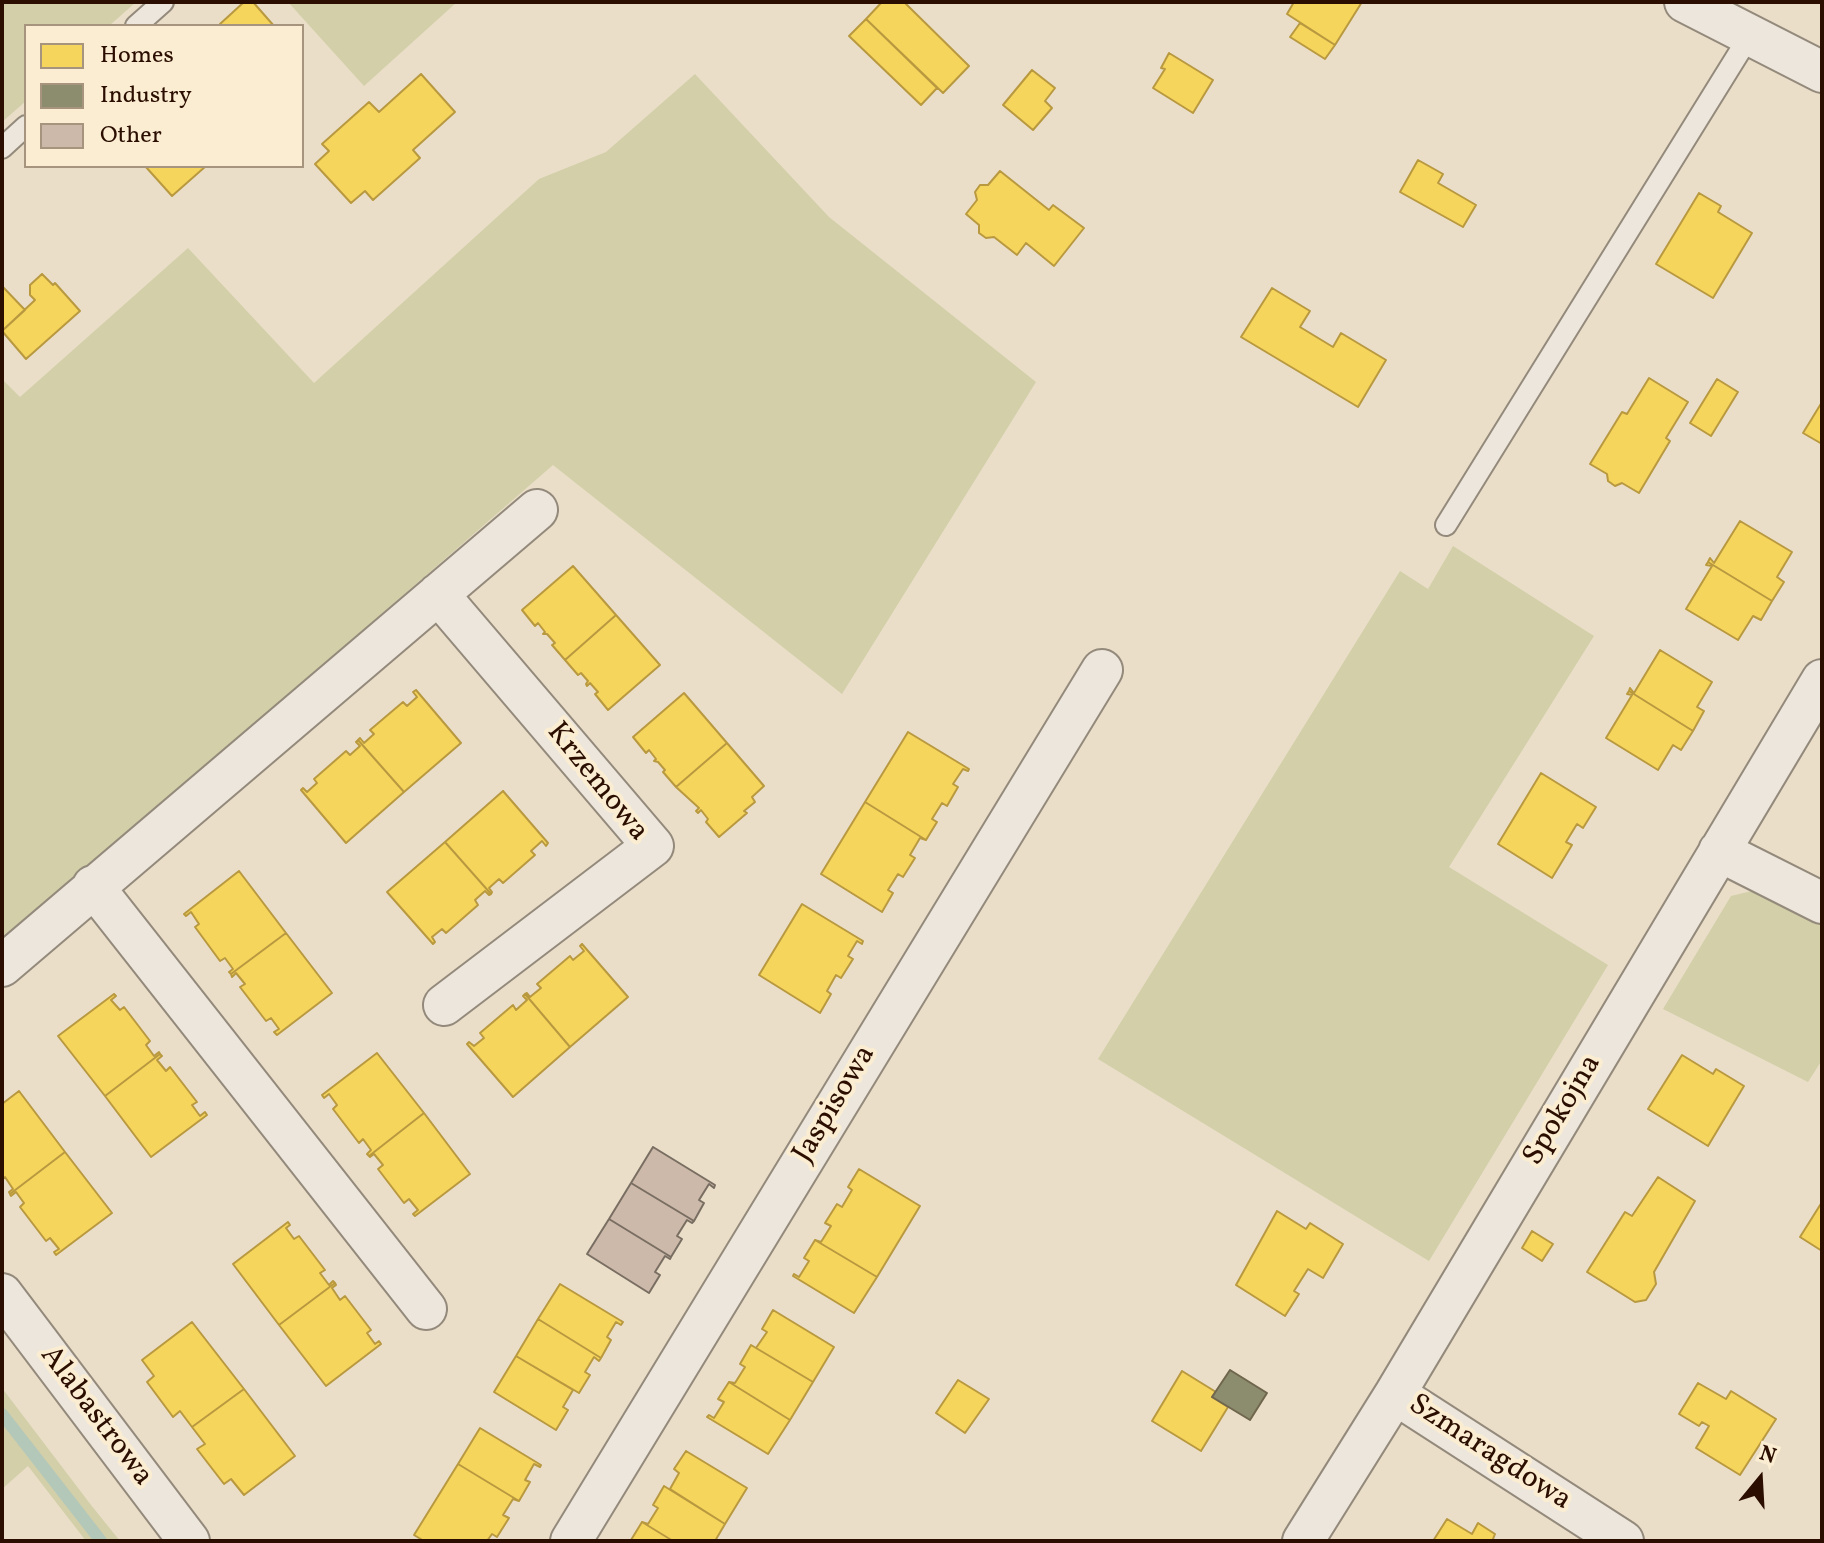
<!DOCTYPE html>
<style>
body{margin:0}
#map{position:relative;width:1824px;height:1543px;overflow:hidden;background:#eadec8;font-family:Vollkorn,serif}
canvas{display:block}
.frame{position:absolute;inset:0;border:4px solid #2b0e00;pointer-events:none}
.legend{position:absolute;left:24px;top:24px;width:280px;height:144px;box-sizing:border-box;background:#faedd2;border:2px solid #a7947e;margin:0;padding:10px 14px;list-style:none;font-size:24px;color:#2b0e00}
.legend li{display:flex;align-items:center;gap:16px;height:40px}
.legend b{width:40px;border:2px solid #a7947e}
.north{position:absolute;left:1720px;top:1439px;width:80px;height:80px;-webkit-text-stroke:6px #faedd2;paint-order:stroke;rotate:18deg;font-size:22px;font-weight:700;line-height:32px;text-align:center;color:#2b0e00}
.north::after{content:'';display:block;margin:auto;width:28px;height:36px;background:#2b0e00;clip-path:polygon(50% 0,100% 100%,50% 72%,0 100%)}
</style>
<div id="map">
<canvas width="1824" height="1543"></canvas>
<div class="frame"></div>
<ul class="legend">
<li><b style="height:22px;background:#f6d55c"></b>Homes</li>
<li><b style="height:22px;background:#8c8c6e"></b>Industry</li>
<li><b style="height:22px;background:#cdb9aa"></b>Other</li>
</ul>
<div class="north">N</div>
</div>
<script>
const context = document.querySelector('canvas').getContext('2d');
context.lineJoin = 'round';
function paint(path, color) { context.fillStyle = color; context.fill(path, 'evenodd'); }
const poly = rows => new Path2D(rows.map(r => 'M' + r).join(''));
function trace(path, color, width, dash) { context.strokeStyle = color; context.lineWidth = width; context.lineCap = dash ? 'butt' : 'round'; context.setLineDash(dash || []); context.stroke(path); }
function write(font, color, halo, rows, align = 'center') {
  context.font = font + ' Vollkorn,serif'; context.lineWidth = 8; context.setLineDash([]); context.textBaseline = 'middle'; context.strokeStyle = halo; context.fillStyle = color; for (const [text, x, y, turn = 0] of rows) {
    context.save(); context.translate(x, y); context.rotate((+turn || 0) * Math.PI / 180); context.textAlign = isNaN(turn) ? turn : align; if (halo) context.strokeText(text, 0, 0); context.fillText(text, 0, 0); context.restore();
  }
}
paint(poly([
 [2,2,136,2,109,26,26,26,26,101,2,122],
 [288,2,457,2,364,86],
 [695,74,829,217,1036,382,842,694,553,465,2,944,2,379,20,397,188,248,314,383,539,179,606,152],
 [1453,546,1594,636,1449,867,1608,965,1429,1261,1098,1059,1400,571,1428,589],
 [1756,890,1822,924,1822,1060,1808,1082,1663,1009,1731,896],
 [2,1388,91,1505,120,1541,86,1541,28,1466,2,1489]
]), '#d2cfa9');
const homes = poly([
 [244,2,253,2,274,26,222,26,220,24,244,2],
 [882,2,904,2,969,66,943,93,866,19,882,2],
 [1294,2,1362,2,1335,45,1287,14,1294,2],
 [866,19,937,88,921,105,849,36,866,19],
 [1300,23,1335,45,1325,59,1290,37,1300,23],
 [1169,53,1213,80,1193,113,1153,88,1165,69,1161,68,1169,53],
 [1032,70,1055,88,1045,101,1052,108,1033,130,1003,105,1032,70],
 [421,74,455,112,413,150,420,158,373,200,365,191,351,203,315,164,329,151,322,144,369,102,379,112,421,74],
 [1418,160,1443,174,1438,183,1476,205,1463,227,1400,192,1418,160],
 [145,166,206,166,172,196,145,166],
 [1000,171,1049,210,1053,205,1084,228,1054,266,1026,243,1017,255,994,237,986,238,979,233,979,225,966,214,977,200,975,192,980,185,988,185,1000,171],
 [1699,193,1721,206,1718,212,1752,233,1713,298,1656,264,1699,193],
 [42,274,53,285,55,283,80,311,26,359,2,331,35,300,30,295,30,285,42,274],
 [2,286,25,310,2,331,2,286],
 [1272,288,1310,311,1300,327,1333,347,1341,333,1386,360,1358,407,1241,337,1272,288],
 [1649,378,1688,402,1666,438,1670,441,1639,493,1622,483,1615,486,1608,481,1607,474,1590,464,1622,412,1627,414,1649,378],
 [1717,379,1738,392,1711,436,1690,423,1717,379],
 [1822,402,1822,444,1803,433,1822,402],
 [1740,521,1792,552,1777,577,1784,582,1772,601,1708,562,1710,558,1714,563,1740,521],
 [1708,562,1772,601,1761,620,1753,616,1738,640,1686,609,1712,566,1706,565,1708,562],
 [573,566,616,615,565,660,552,645,555,643,547,634,543,634,545,632,538,623,535,626,522,610,573,566],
 [616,615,660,665,608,710,595,694,598,692,590,683,587,686,586,684,588,681,581,673,578,675,565,660,616,615],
 [1660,650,1712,682,1697,707,1704,711,1693,731,1629,691,1630,688,1634,693,1660,650],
 [416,690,461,743,404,792,358,740,360,738,364,743,374,734,370,730,403,702,407,706,417,697,413,692,416,690],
 [1629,691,1693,731,1681,750,1673,745,1658,770,1606,738,1632,695,1627,694,1629,691],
 [684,693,727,743,676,787,663,772,665,770,658,762,654,761,656,759,649,750,646,753,633,737,684,693],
 [908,732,969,769,968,771,963,769,953,784,958,787,947,806,942,803,932,819,937,822,926,840,865,802,908,732],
 [358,740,404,792,346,843,301,790,303,788,307,792,317,783,314,779,346,751,350,755,360,746,356,742,358,740],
 [727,743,764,786,752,797,755,802,744,811,747,813,719,837,706,822,708,819,701,810,698,813,696,811,699,808,676,787,727,743],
 [1541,773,1596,807,1583,828,1577,824,1566,842,1572,845,1552,878,1498,844,1541,773],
 [503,791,548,843,546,846,542,841,531,851,535,855,503,883,499,879,489,888,492,892,491,894,445,842,503,791],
 [865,802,926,840,920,838,910,855,915,858,903,877,898,874,888,890,893,893,882,912,821,874,865,802],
 [445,842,491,894,489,895,485,891,475,900,478,905,446,933,442,929,432,937,435,942,433,944,387,892,445,842],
 [239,871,286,933,231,974,229,972,233,969,225,958,220,961,195,927,199,924,191,912,186,916,184,914,239,871],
 [802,904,863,941,862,944,857,941,848,956,853,959,841,978,836,975,827,991,831,994,820,1013,759,975,802,904],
 [286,933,332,993,277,1035,274,1032,279,1029,271,1018,266,1021,240,987,245,984,236,973,232,977,231,974,286,933],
 [582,944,628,997,570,1047,525,994,527,993,530,997,541,988,537,984,570,956,573,960,584,951,580,946,582,944],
 [114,994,116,996,111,1000,120,1010,124,1007,150,1041,146,1045,154,1056,159,1052,160,1054,105,1096,58,1036,114,994],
 [525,994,570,1047,513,1097,467,1044,469,1042,474,1046,484,1038,480,1033,513,1005,516,1010,527,1000,523,996,525,994],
 [377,1053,424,1113,369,1156,367,1154,371,1150,363,1139,359,1143,333,1109,337,1105,329,1094,324,1098,322,1095,377,1053],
 [160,1054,162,1056,157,1060,166,1071,170,1067,197,1102,192,1105,200,1116,205,1112,207,1115,151,1157,105,1096,160,1054],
 [1682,1055,1713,1074,1716,1069,1744,1086,1708,1146,1648,1109,1682,1055],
 [19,1091,65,1152,10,1194,9,1192,13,1189,5,1177,2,1180,2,1104,19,1091],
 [424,1113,470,1174,415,1216,413,1214,418,1210,409,1199,404,1203,378,1169,383,1165,374,1154,370,1157,369,1156,424,1113],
 [65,1152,112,1213,56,1255,54,1252,59,1249,50,1238,46,1241,20,1207,24,1203,16,1192,11,1196,10,1194,65,1152],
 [859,1169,920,1206,877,1277,815,1240,821,1242,831,1226,825,1223,837,1204,842,1207,852,1190,848,1187,859,1169],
 [1658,1177,1695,1201,1654,1272,1656,1284,1646,1300,1635,1302,1587,1272,1625,1212,1632,1216,1658,1177],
 [1822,1202,1822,1251,1800,1237,1822,1202],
 [1277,1211,1306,1229,1310,1223,1343,1244,1323,1278,1308,1269,1294,1291,1299,1294,1285,1316,1236,1285,1277,1211],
 [288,1222,290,1225,286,1228,294,1239,299,1236,325,1270,320,1273,329,1285,333,1281,335,1283,279,1325,233,1264,288,1222],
 [1532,1231,1553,1244,1542,1261,1522,1248,1532,1231],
 [815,1240,877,1277,854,1313,793,1276,794,1274,799,1277,809,1261,804,1258,815,1240],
 [335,1283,336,1285,332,1288,340,1300,345,1296,371,1330,367,1333,375,1344,379,1341,381,1344,326,1386,279,1325,335,1283],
 [560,1284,623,1322,621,1325,616,1322,607,1337,611,1340,601,1358,538,1319,560,1284],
 [773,1310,834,1347,813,1382,756,1348,767,1332,762,1329,773,1310],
 [538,1319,601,1358,599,1361,594,1357,585,1372,590,1375,579,1393,516,1356,538,1319],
 [192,1322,244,1389,192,1427,180,1411,173,1417,147,1382,154,1376,142,1360,192,1322],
 [751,1345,813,1382,790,1420,729,1382,735,1383,745,1367,740,1364,751,1345],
 [516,1356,573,1390,563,1407,568,1410,556,1430,494,1392,516,1356],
 [1182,1371,1216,1392,1212,1397,1228,1407,1201,1451,1152,1421,1182,1371],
 [958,1380,989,1399,965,1433,936,1413,958,1380],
 [729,1382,790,1420,768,1454,707,1417,709,1415,714,1418,724,1402,718,1399,729,1382],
 [1698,1383,1726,1399,1731,1391,1776,1419,1740,1475,1696,1448,1709,1426,1702,1422,1699,1426,1679,1414,1698,1383],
 [244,1389,295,1456,244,1495,231,1479,224,1484,197,1449,205,1444,192,1427,244,1389],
 [480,1428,541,1465,540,1467,534,1464,525,1480,530,1482,519,1501,458,1464,480,1428],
 [686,1451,747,1488,725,1524,670,1489,679,1473,674,1469,686,1451],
 [458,1464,519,1501,513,1499,503,1515,509,1518,497,1537,492,1534,487,1541,424,1541,414,1535,458,1464],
 [664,1486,725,1524,715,1541,673,1541,642,1522,648,1524,658,1508,653,1505,664,1486],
 [1447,1519,1472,1534,1478,1523,1495,1534,1493,1539,1496,1541,1433,1541,1447,1519],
 [642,1522,673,1541,631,1540,642,1522]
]);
paint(homes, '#f6d55c');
trace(homes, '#b99940', 2);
const industry = poly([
 [1230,1370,1267,1393,1250,1420,1212,1397,1230,1370]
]);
paint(industry, '#8c8c6e');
trace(industry, '#6f664d', 2);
trace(poly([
 [2,1414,101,1541]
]), '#b4c8b9', 12);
const building = poly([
 [653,1147,715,1185,714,1188,709,1184,699,1200,704,1203,694,1221,631,1183,653,1147],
 [631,1183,694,1221,692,1223,687,1220,677,1236,682,1239,671,1257,609,1219,631,1183],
 [609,1219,671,1257,670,1259,665,1256,655,1272,660,1275,649,1293,587,1254,609,1219]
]);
paint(building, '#cdb9aa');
trace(building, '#796e62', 2);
const lane = poly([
 [136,26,163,2],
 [2,148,26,126],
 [1446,525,1750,35]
]);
const street = poly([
 [1685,2,1822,72],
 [438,594,653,846,444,1005],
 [1719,851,1822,903],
 [93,886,426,1309],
 [2,966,537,510],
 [2,1294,189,1541],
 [1395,1394,1623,1541],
 [571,1541,1102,670],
 [1303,1541,1395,1394,1822,680]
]);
trace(lane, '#948a7c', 24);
trace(street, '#948a7c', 44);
trace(lane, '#ede6dc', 20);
trace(street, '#ede6dc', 40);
write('30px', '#2b0e00', '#faedd2', [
 ["Krzemowa",596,783,51],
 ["Jaspisowa",836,1105,-59],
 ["Spokojna",1564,1111,-59],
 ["Alabastrowa",95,1417,53],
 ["Szmaragdowa",1489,1454,33]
]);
</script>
